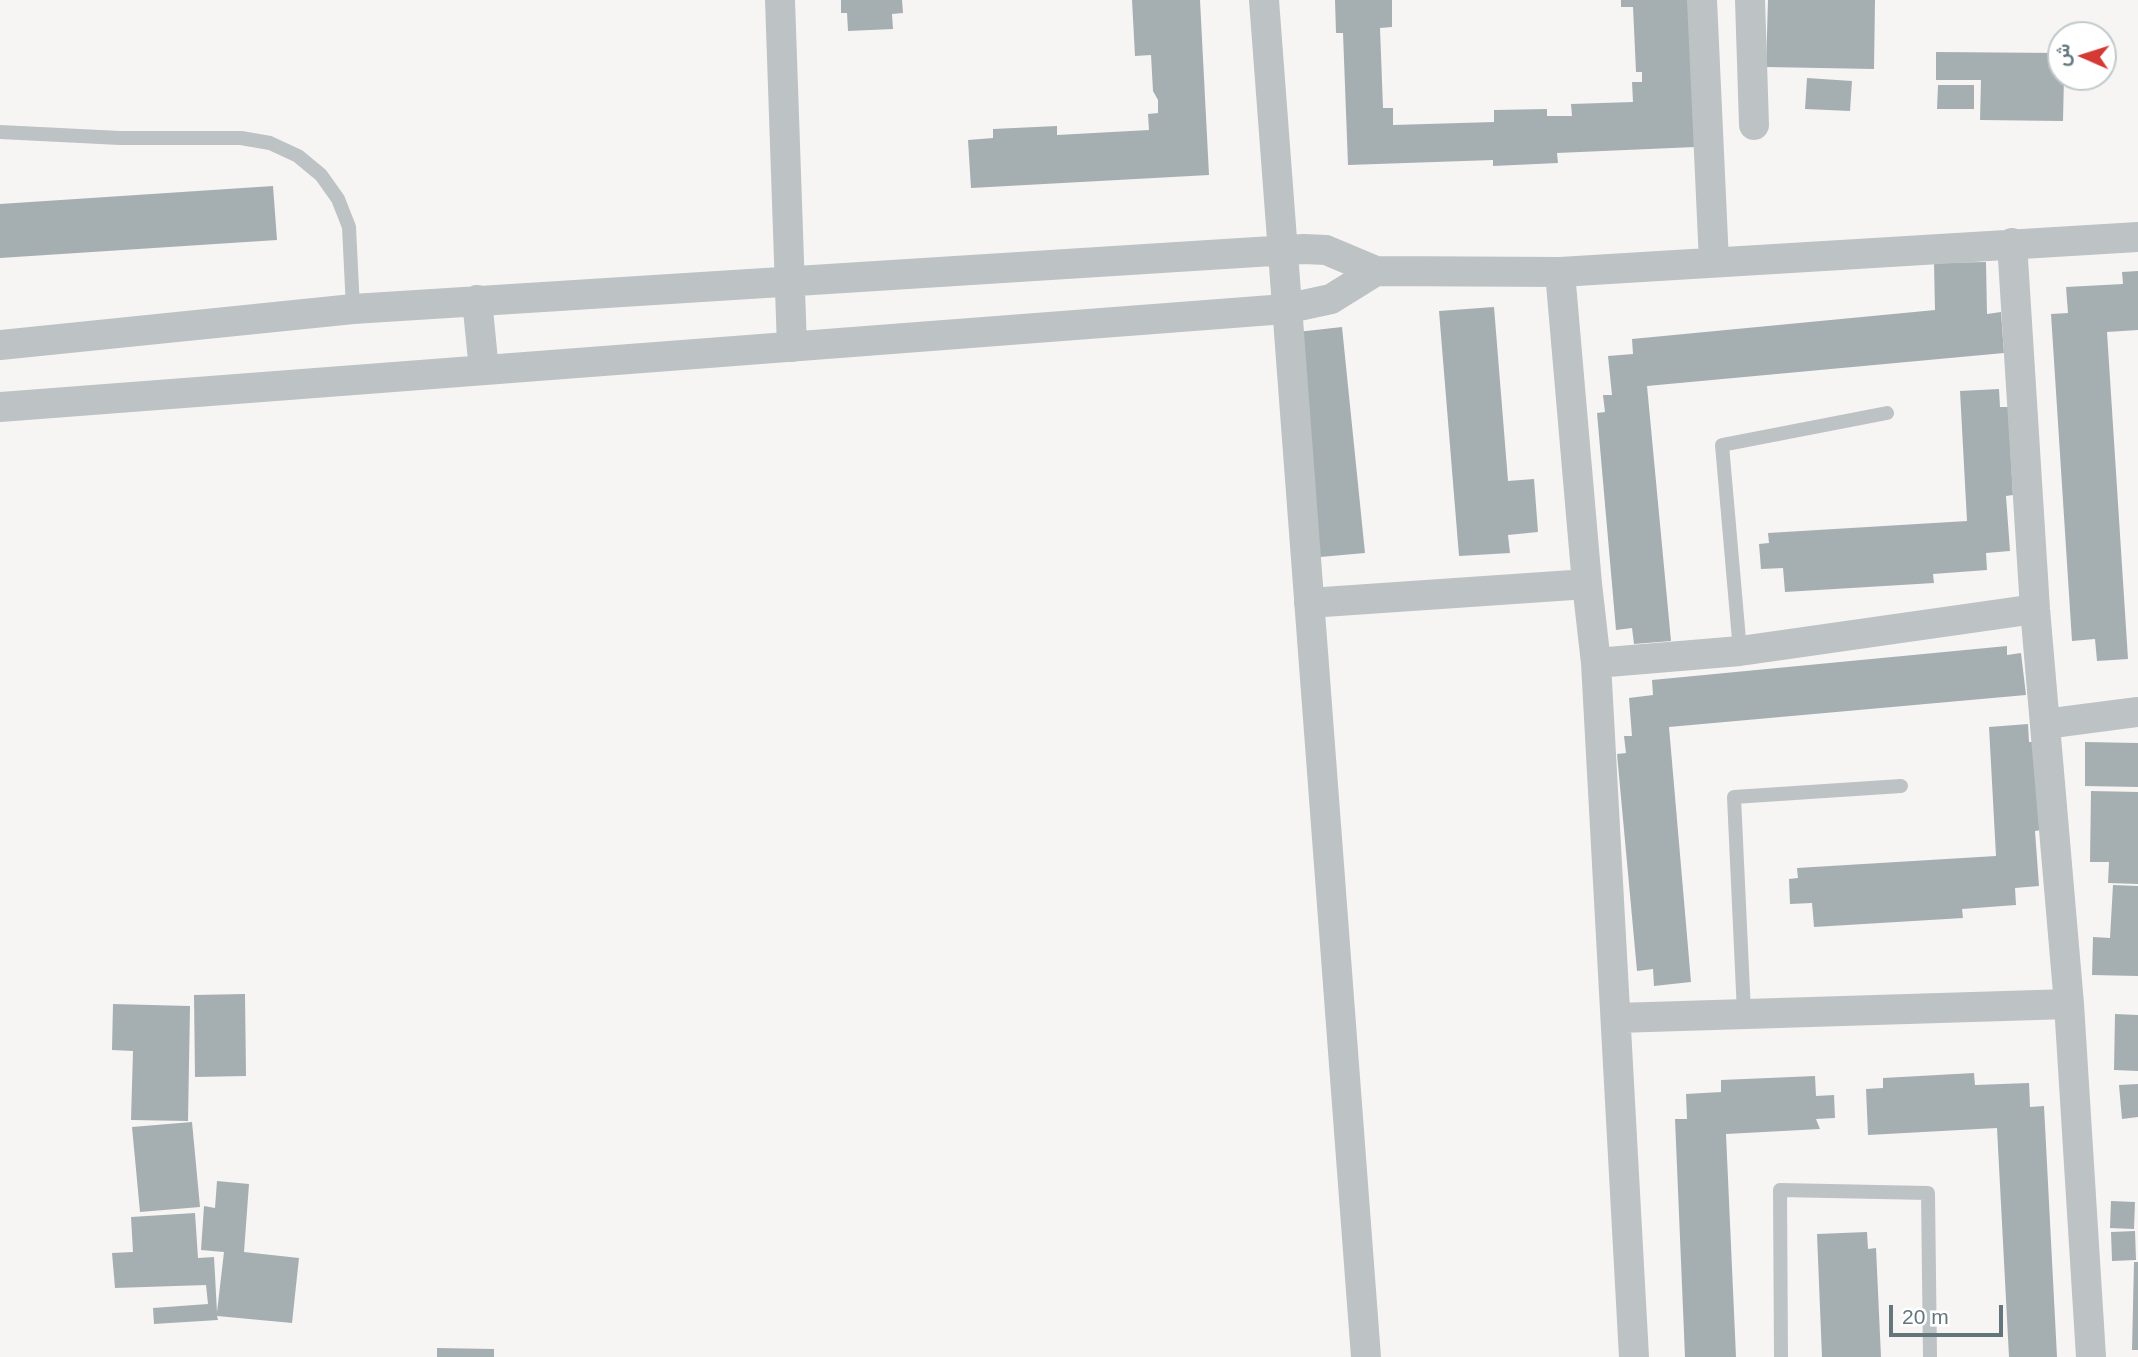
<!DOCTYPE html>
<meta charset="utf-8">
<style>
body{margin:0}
#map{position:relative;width:2138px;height:1357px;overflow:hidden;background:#f6f5f3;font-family:Helvetica,Vazirmatn,sans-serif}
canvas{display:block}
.north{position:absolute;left:2047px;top:21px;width:70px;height:70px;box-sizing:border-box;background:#fff;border:2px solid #c1c8cb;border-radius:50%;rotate:273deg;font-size:19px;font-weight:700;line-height:28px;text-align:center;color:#63767c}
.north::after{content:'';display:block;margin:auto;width:24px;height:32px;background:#d53934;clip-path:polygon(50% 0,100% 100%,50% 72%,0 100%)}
.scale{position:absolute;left:1889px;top:1305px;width:114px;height:32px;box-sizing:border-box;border:4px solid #63767c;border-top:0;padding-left:9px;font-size:21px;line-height:24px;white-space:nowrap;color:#63767c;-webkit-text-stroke:5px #fff;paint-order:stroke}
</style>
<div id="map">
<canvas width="2138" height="1357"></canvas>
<div class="north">ش</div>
<div class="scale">20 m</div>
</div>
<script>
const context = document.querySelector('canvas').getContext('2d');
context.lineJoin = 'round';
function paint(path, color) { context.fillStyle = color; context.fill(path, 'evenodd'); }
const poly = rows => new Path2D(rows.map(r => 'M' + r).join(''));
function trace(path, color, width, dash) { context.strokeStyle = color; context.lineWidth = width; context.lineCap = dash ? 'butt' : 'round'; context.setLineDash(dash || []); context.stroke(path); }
paint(poly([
 [841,0,902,0,903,13,892,14,893,29,848,31,847,13,841,13],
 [1132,0,1200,0,1209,175,971,188,968,140,993,138,993,129,1057,126,1057,135,1149,130,1148,114,1158,113,1158,100,1153,91,1151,55,1135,56],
 [1335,0,1392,0,1392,27,1380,28,1383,108,1393,108,1393,125,1494,122,1494,110,1547,109,1547,116,1572,116,1571,104,1633,102,1632,82,1642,82,1642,72,1636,72,1633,7,1621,7,1621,0,1689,0,1695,147,1557,153,1558,163,1493,166,1493,160,1348,165,1343,33,1336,33],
 [1768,0,1875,0,1874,69,1766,67],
 [1936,52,2061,53,2061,77,2064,77,2063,121,1980,120,1981,80,1936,80],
 [1807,78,1852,81,1850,111,1805,109],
 [1938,85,1974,85,1974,109,1937,109],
 [273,186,277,240,0,258,0,204],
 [1986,262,1987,314,2001,312,2004,353,1647,386,1671,641,1634,644,1632,628,1616,630,1597,413,1605,412,1603,395,1612,395,1608,356,1633,354,1632,339,1935,310,1934,263],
 [2138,271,2138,330,2107,332,2128,659,2097,661,2095,639,2072,641,2051,314,2068,313,2066,287,2123,284,2122,272],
 [1494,307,1508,481,1534,479,1538,532,1508,535,1510,553,1459,556,1439,311],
 [1342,327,1365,553,1320,557,1297,332],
 [1999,389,2000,407,2008,407,2013,495,2006,496,2010,551,1986,553,1987,570,1933,574,1934,583,1785,592,1783,568,1761,569,1759,544,1769,543,1768,533,1967,521,1960,391],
 [2007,646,2007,655,2021,653,2026,695,1669,727,1691,982,1654,986,1653,969,1637,971,1617,754,1626,753,1624,736,1632,736,1629,698,1653,695,1652,680],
 [2028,724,2029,742,2037,742,2042,830,2035,831,2039,886,2015,888,2016,905,1962,909,1963,918,1814,927,1812,903,1790,904,1789,879,1798,878,1797,868,1996,856,1989,727],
 [2085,742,2138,743,2138,787,2085,786],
 [2091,791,2138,792,2138,884,2108,883,2109,862,2090,862],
 [2113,885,2138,886,2138,976,2092,975,2093,937,2110,938],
 [245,994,246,1076,195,1077,194,995],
 [113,1004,190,1006,188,1121,131,1120,133,1051,112,1050],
 [2115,1014,2138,1015,2138,1071,2114,1070],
 [1974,1073,1975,1085,2029,1083,2030,1107,2044,1106,2057,1357,2009,1357,1997,1128,1868,1135,1866,1089,1883,1088,1883,1078],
 [1815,1076,1816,1096,1834,1095,1835,1118,1816,1119,1820,1129,1726,1134,1736,1357,1685,1357,1675,1119,1687,1119,1686,1094,1721,1092,1721,1080],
 [2138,1084,2138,1117,2122,1119,2119,1085],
 [192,1122,200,1207,140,1212,132,1127],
 [217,1181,249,1184,244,1252,299,1258,292,1323,217,1316,218,1320,154,1324,153,1308,208,1304,206,1285,115,1288,112,1253,133,1252,131,1217,195,1213,198,1258,214,1257,217,1312,224,1252,201,1250,204,1206,215,1208],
 [2111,1201,2135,1202,2134,1229,2110,1228],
 [2135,1231,2136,1260,2112,1261,2111,1232],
 [1867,1232,1868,1249,1876,1248,1881,1357,1822,1357,1817,1234],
 [2134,1262,2138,1262,2138,1350,2132,1350],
 [437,1348,494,1349,494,1357,437,1357]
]), '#a5afb2');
trace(poly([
 [0,132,120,138,241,138,270,143,298,156,321,175,338,199,349,227,353,309],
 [1740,651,1722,445,1887,413],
 [1744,1013,1734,797,1901,786],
 [1781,1357,1780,1190,1928,1193,1930,1357]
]), '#bdc2c4', 14);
trace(poly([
 [780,0,792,347],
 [1264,0,1366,1357],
 [1702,0,1714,262],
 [1750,0,1754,125],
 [2012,243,2035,609,2069,1004,2091,1357],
 [1560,272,1587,584,1596,663,1634,1357],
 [477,300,484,370],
 [0,345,353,309,1304,249,1326,250,1376,271,1560,272,2138,237],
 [0,407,1285,309,1331,299,1376,271],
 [1309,603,1587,584],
 [1596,663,1740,651,2035,609],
 [2045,724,2138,712],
 [1617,1018,2069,1004]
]), '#bdc2c4', 30);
</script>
